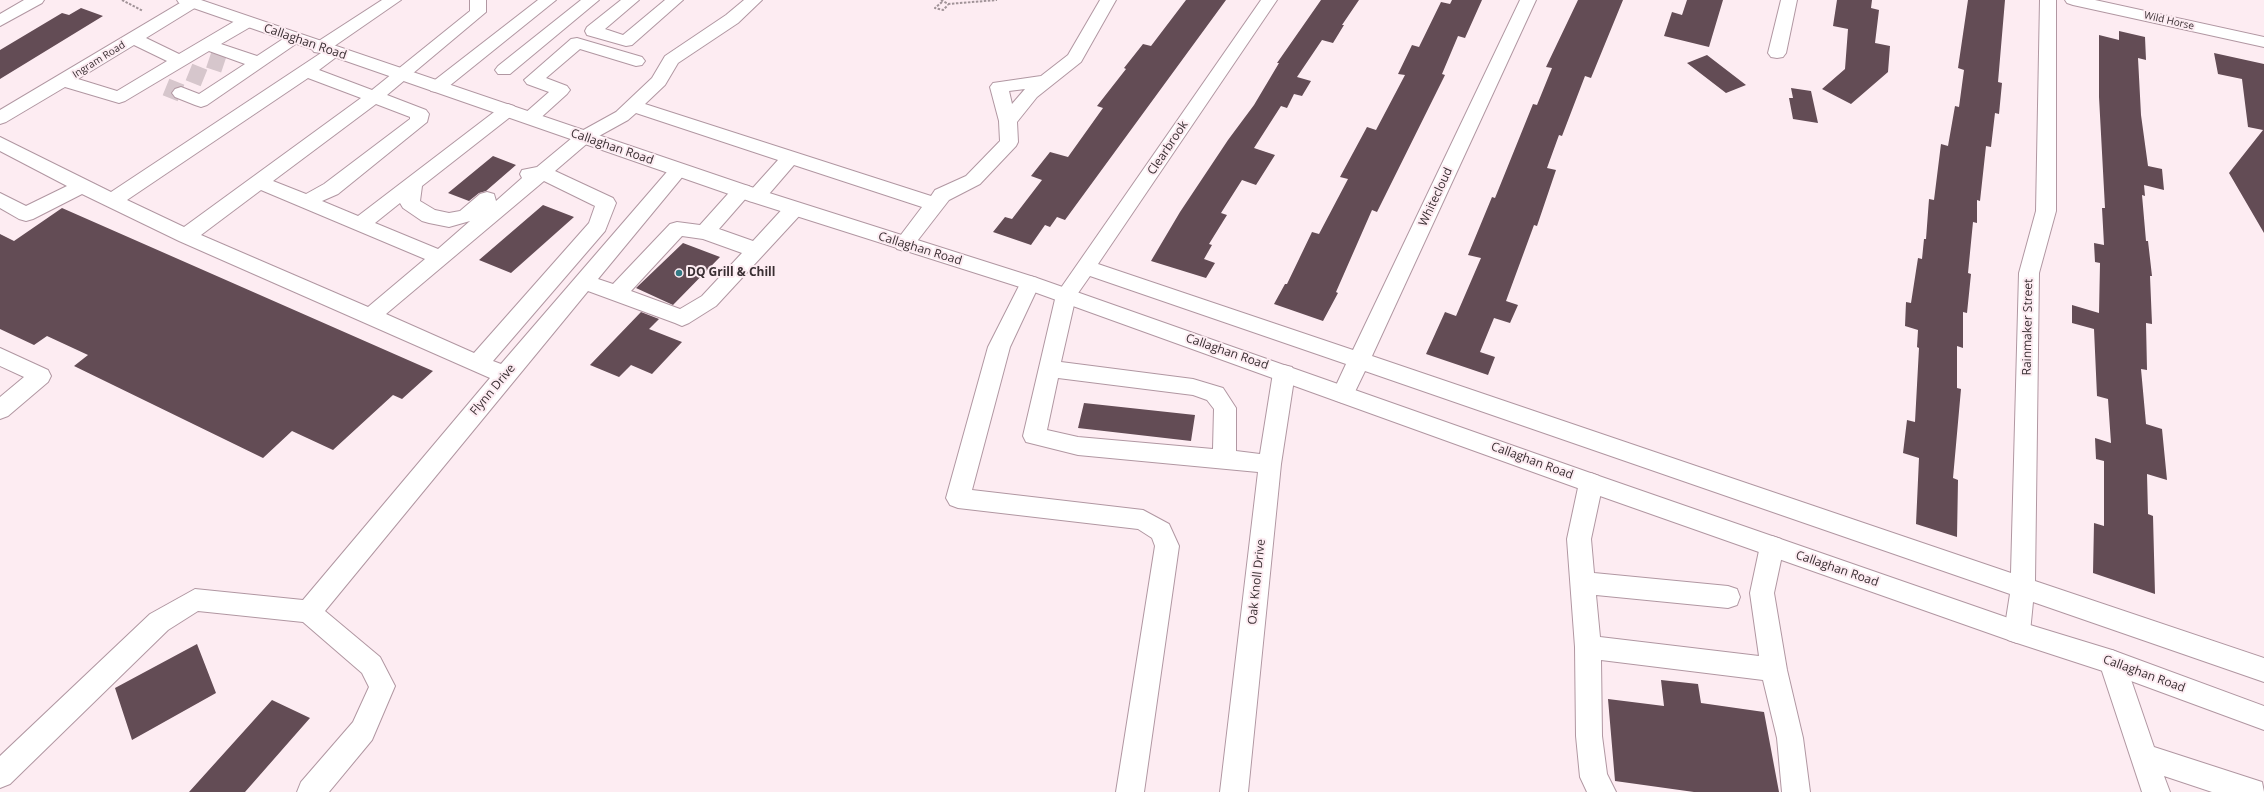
<!DOCTYPE html>
<style>
body{margin:0}
canvas{display:block;background:#fdecf2}
</style>
<canvas width="2264" height="792"></canvas>
<script>
const context = document.querySelector('canvas').getContext('2d');
context.lineJoin = 'round';
function paint(path, color) { context.fillStyle = color; context.fill(path, 'evenodd'); }
const poly = rows => new Path2D(rows.map(r => 'M' + r).join(''));
function trace(path, color, width, dash) { context.strokeStyle = color; context.lineWidth = width; context.lineCap = dash ? 'butt' : 'round'; context.setLineDash(dash || []); context.stroke(path); }
function write(font, color, halo, rows, align = 'center') {
  context.font = font + ' "Open Sans",sans-serif'; context.lineWidth = 4; context.setLineDash([]); context.textBaseline = 'middle'; context.strokeStyle = halo; context.fillStyle = color; for (const [text, x, y, turn = 0] of rows) {
    context.save(); context.translate(x, y); context.rotate((+turn || 0) * Math.PI / 180); context.textAlign = isNaN(turn) ? turn : align; if (halo) context.strokeText(text, 0, 0); context.fillText(text, 0, 0); context.restore();
  }
}
paint(poly([
 [1186,0,1226,0,1065,220,1057,217,1050,227,1045,225,1031,245,993,232,1005,217,1012,219,1042,180,1031,176,1050,152,1068,157,1103,108,1097,106,1126,69,1124,68,1143,44,1151,46],
 [1321,0,1359,0,1342,25,1344,25,1333,43,1322,40,1297,77,1311,81,1302,96,1294,94,1287,108,1281,106,1254,148,1275,155,1256,185,1242,180,1221,213,1227,215,1209,244,1212,245,1204,259,1215,263,1206,278,1151,261,1180,212,1228,140,1254,105,1279,63,1277,63],
 [1452,0,1482,0,1465,38,1458,36,1442,74,1445,75,1377,212,1372,210,1336,292,1338,293,1323,321,1274,304,1285,284,1287,284,1312,232,1319,234,1348,179,1340,177,1367,127,1376,130,1405,75,1398,74,1412,45,1419,47,1441,2,1450,4],
 [1578,0,1623,0,1591,78,1585,76,1562,136,1559,135,1547,168,1556,170,1537,226,1534,225,1506,301,1518,305,1510,323,1494,318,1480,352,1495,357,1488,375,1426,354,1445,312,1456,316,1481,258,1468,255,1492,197,1495,198,1533,104,1537,105,1552,68,1546,67],
 [1687,0,1723,0,1709,47,1664,36,1672,12,1682,15],
 [1837,0,1872,0,1871,8,1879,10,1875,43,1890,46,1888,72,1851,104,1822,89,1845,69,1848,29,1833,26],
 [1968,0,2005,0,1998,82,2002,83,1999,114,1995,113,1991,147,1986,146,1980,201,1977,200,1977,223,1973,222,1968,273,1971,274,1967,313,1963,312,1963,348,1957,346,1957,388,1961,389,1953,478,1958,480,1957,537,1916,524,1919,458,1903,453,1907,420,1915,422,1919,348,1917,347,1918,330,1905,326,1906,302,1911,303,1918,258,1922,259,1924,239,1926,239,1929,199,1934,200,1941,144,1948,146,1955,106,1959,107,1964,70,1958,68],
 [81,8,103,16,0,79,0,50,62,13,69,15],
 [2119,31,2145,37,2146,60,2138,58,2141,115,2148,166,2162,169,2164,190,2144,185,2145,196,2142,195,2146,241,2148,241,2152,276,2150,276,2152,324,2146,323,2147,370,2141,369,2146,424,2162,429,2167,480,2147,474,2148,514,2153,516,2155,594,2093,573,2094,523,2104,526,2104,461,2096,459,2095,438,2111,443,2108,399,2097,396,2094,329,2072,323,2072,305,2099,313,2100,263,2095,262,2094,243,2104,245,2102,208,2105,208,2099,97,2099,35,2119,40],
 [2214,53,2264,64,2264,233,2229,173,2263,130,2248,127,2242,79,2218,74],
 [1707,55,1746,85,1726,93,1687,63],
 [1791,88,1811,91,1818,123,1793,119,1789,98,1793,98],
 [493,156,516,165,486,191,479,193,469,201,448,193],
 [543,205,574,217,511,273,479,260],
 [62,208,433,371,402,399,393,395,333,450,292,431,263,458,74,366,88,355,47,336,34,345,0,329,0,234,14,241],
 [683,243,720,257,673,305,636,288],
 [641,312,659,319,649,329,682,342,652,374,631,365,619,377,590,365],
 [1084,403,1195,415,1191,441,1078,428],
 [197,644,216,693,132,740,115,688],
 [1661,680,1698,684,1701,703,1764,712,1779,792,1694,792,1615,781,1608,699,1664,706],
 [272,700,310,718,245,792,189,792]
]), '#634c55');
trace(poly([
 [209,59,224,64],
 [189,72,204,78],
 [166,87,181,93]
]), '#d6c6cc', 18, [18, 10]);
const minor = poly([
 [24,0,44,0,42,3,0,26,0,14,24,0],
 [185,0,198,0,200,3,198,6,146,38,179,54,240,18,246,17,252,18,254,22,252,26,221,44,257,56,289,35,301,35,303,39,207,105,201,107,195,105,175,97,172,93,175,89,181,87,199,94,245,64,209,51,125,101,119,103,65,87,6,122,0,124,0,110,185,0],
 [134,45,167,61,117,91,78,79,134,45],
 [382,0,401,0,333,47,340,48,343,52,319,70,372,90,470,11,470,0,486,0,486,12,387,95,426,110,429,114,427,122,338,194,322,201,358,216,502,106,508,104,514,106,517,110,514,114,422,186,420,201,435,210,449,213,460,211,480,194,487,192,494,194,496,201,522,178,520,174,522,170,537,167,578,133,616,112,652,78,665,56,726,15,744,0,762,0,738,23,678,63,665,85,645,104,931,196,935,190,966,176,1000,141,999,121,990,87,993,83,1041,76,1068,55,1100,0,1116,0,1081,62,1037,97,1017,122,1018,142,1016,146,980,184,949,200,911,249,904,251,897,249,894,244,922,207,794,165,763,201,756,202,749,201,747,197,719,229,753,241,787,204,794,202,801,204,804,209,801,214,716,306,689,323,682,326,675,323,588,291,325,611,380,657,395,686,372,740,329,792,297,792,301,782,353,722,369,687,362,673,303,622,198,611,168,630,10,784,0,788,0,756,150,614,195,589,303,600,490,378,179,241,82,194,33,219,26,221,19,219,0,208,0,193,26,206,67,186,0,151,0,137,111,192,321,53,314,52,311,48,314,44,382,0],
 [308,78,361,98,184,227,127,200,308,78],
 [1025,89,1012,104,1009,91,1025,89],
 [376,104,410,117,410,119,324,184,306,194,273,181,376,104],
 [636,113,778,160,751,190,749,186,742,185,735,186,700,225,677,222,670,224,613,284,598,279,688,170,686,166,679,164,672,166,501,364,493,361,605,231,616,203,613,198,555,171,590,141,628,120,636,113],
 [544,181,595,206,589,223,474,353,386,314,544,181],
 [261,190,425,259,368,307,201,235,261,190],
 [400,203,403,208,422,221,429,223,449,227,470,221,438,249,375,223,400,203],
 [682,236,703,239,742,253,702,296,680,309,631,291,682,236],
 [538,0,556,0,443,91,437,92,431,91,428,87,431,83,538,0],
 [581,0,599,0,510,74,498,74,495,70,498,66,581,0],
 [621,0,639,0,605,29,623,35,665,0,683,0,632,45,626,46,587,35,585,31,587,27,621,0],
 [1261,0,1277,0,1098,264,1353,350,1520,0,1536,0,1372,356,2011,573,2019,273,2036,211,2040,0,2056,0,2056,211,2039,273,2035,581,2264,658,2264,682,2033,602,2030,632,2026,640,2017,643,2008,640,2004,632,2010,594,1365,371,1351,400,1343,403,1335,400,1332,394,1346,364,1090,276,1076,296,1061,362,1193,379,1223,388,1236,408,1236,451,1260,454,1273,373,1276,367,1284,365,1292,367,1295,373,1281,464,1248,792,1220,792,1258,472,1078,455,1026,442,1023,436,1056,295,1261,0],
 [1058,378,1193,395,1207,400,1214,409,1213,449,1078,437,1047,430,1058,378],
 [1781,0,1797,0,1786,53,1783,57,1777,58,1771,57,1768,53,1781,0],
 [2065,0,2095,0,2264,37,2264,47,2073,5,2067,3,2065,0],
 [577,38,642,57,645,61,642,65,636,66,580,49,546,78,567,86,570,90,567,94,536,122,530,124,524,122,521,118,524,114,549,92,527,84,524,80,571,39,577,38],
 [1030,276,1037,278,1040,283,1010,347,972,490,1143,510,1169,524,1179,546,1144,792,1116,792,1155,546,1152,538,1138,529,958,508,950,505,946,498,988,347,1023,278,1030,276],
 [0,348,48,370,51,376,48,382,8,416,0,419,0,397,24,377,0,366,0,348],
 [1591,473,1599,476,1603,483,1591,539,1594,573,1728,586,1737,589,1740,597,1737,605,1728,608,1596,595,1600,637,1759,656,1750,593,1760,546,1763,539,1772,536,1781,539,1784,546,1774,593,1787,670,1803,738,1810,792,1782,792,1777,738,1763,680,1601,660,1602,736,1607,774,1616,792,1587,792,1580,777,1576,736,1575,647,1567,539,1579,483,1583,476,1591,473],
 [2112,650,2121,654,2125,662,2154,747,2262,782,2264,792,2212,792,2164,776,2170,792,2142,792,2099,662,2103,654,2112,650]
]);
const major = poly([
 [177,0,201,0,763,191,1037,278,1599,476,2017,621,2112,650,2264,706,2264,730,2112,674,2017,643,1583,490,1023,288,749,201,179,3,177,0]
]);
trace(minor, '#b197a2', 2);
trace(major, '#b197a2', 2);
trace(poly([
 [122,0,143,11],
 [941,0,948,4,997,0],
 [942,2,935,8,943,10,948,5]
]), '#a19398', 2, [2.5, 1.5]);
paint(minor, '#fff');
paint(major, '#fff');
for (const [x, y, r, color] of [
 [679,273,4,"#337a85"]
]) { const dot = new Path2D(); dot.arc(x, y, r, 0, 2 * Math.PI); context.fillStyle = color; context.fill(dot); trace(dot, '#fdecf2', 1.5); }
write('10px', '#392e32', '#fdecf2', [
 ["Wild Horse",2169,21,13],
 ["Ingram Road",99,60,-32]
]);
write('12px', '#392e32', '#fdecf2', [
 ["Callaghan Road",305,42,19],
 ["Callaghan Road",612,147,19],
 ["Clearbrook",1168,148,-56],
 ["Whitecloud",1436,197,-65],
 ["Callaghan Road",920,249,17],
 ["Rainmaker Street",2028,327,-89],
 ["Callaghan Road",1227,352,19],
 ["Flynn Drive",493,390,-50],
 ["Callaghan Road",1532,461,20],
 ["Callaghan Road",1837,569,19],
 ["Oak Knoll Drive",1257,582,-84],
 ["Callaghan Road",2144,674,20]
]);
write('bold 12px', '#392e32', '#fdecf2', [
 ["DQ Grill & Chill",687,273]
], 'left');
</script>
